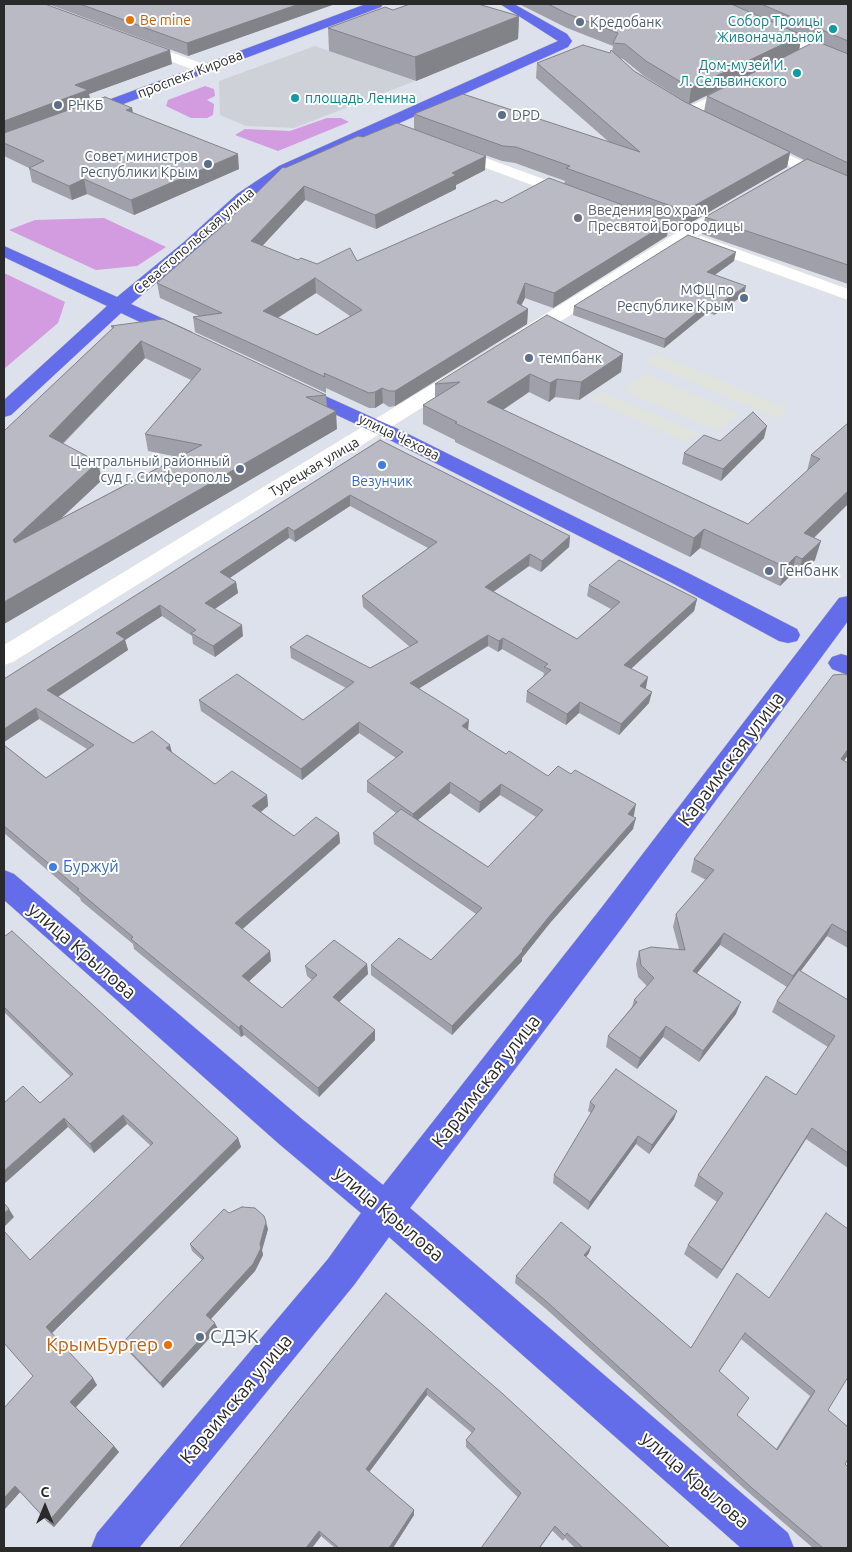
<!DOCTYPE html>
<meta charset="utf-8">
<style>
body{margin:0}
#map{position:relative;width:852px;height:1552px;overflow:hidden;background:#dde1eb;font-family:Ubuntu,sans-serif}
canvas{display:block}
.frame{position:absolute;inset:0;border:5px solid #2a2a2a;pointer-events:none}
.north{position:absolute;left:20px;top:1482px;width:50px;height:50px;-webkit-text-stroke:4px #fff;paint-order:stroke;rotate:0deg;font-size:14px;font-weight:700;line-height:20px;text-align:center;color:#2a2a2a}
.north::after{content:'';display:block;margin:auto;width:18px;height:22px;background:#2a2a2a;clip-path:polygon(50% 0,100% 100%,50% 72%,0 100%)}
</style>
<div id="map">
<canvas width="852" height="1552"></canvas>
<div class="frame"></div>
<div class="north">С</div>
</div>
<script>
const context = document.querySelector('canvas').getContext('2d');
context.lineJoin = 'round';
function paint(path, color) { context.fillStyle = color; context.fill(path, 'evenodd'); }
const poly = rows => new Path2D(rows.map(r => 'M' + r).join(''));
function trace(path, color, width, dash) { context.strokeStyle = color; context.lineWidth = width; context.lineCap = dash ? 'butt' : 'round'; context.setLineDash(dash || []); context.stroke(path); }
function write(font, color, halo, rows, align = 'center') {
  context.font = font + ' Ubuntu,sans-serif'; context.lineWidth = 4; context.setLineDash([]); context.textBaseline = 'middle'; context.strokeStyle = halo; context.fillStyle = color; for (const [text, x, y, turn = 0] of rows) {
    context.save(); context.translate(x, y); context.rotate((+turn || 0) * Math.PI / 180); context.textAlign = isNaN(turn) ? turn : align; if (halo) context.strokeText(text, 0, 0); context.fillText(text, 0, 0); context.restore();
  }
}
paint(poly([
 [657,354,788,409,776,418,645,362],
 [645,374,740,414,719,431,623,390],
 [602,392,698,433,687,442,591,400]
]), '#e1e4dd');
paint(poly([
 [205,86,214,89,215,96,207,100,214,104,213,115,207,118,191,118,166,106,168,100],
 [327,118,341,118,349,122,278,151,235,135,245,129,290,131],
 [104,218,166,247,137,266,96,270,9,230,35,220],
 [4,273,65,302,58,323,4,369]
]), '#d39be0');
paint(poly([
 [315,46,415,81,294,128,246,126,220,115,219,81]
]), '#cfd1d8');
const minor = poly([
 [706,4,722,4,848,60,848,69,708,7,706,4],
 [135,39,209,66,211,69,209,72,199,72,130,46,128,43,130,40,135,39],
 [739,83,744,84,746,87,744,90,694,115,684,115,682,112,684,109,739,83],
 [755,139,848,183,848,194,750,147,747,144,750,141,755,139],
 [450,145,582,193,584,196,582,199,576,201,570,199,445,153,442,150,445,147,450,145],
 [736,200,742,202,744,205,742,208,529,341,522,343,515,341,513,337,515,333,679,231,730,202,736,200],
 [701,236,848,289,848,300,695,245,693,241,695,237,701,236],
 [466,366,473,368,476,372,473,376,13,662,4,665,4,645,459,368,466,366]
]);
const major = poly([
 [366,4,383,4,381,7,86,118,81,119,76,118,74,115,76,112,366,4],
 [500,4,514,4,567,34,572,41,568,47,291,172,274,183,249,200,196,250,131,304,192,332,194,336,192,340,185,342,178,340,121,313,11,415,4,417,4,400,107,306,4,257,4,246,117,297,184,242,237,194,279,166,558,41,500,4],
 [292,381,398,429,690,574,797,629,800,635,797,641,788,643,779,641,674,584,384,437,285,391,282,387,285,383,292,381],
 [848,596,848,621,624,925,410,1208,788,1533,794,1548,741,1548,389,1237,354,1285,139,1548,91,1548,97,1533,328,1259,361,1213,278,1143,4,900,4,870,14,874,302,1119,383,1185,602,907,839,598,848,596],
 [841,654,848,656,848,675,832,669,828,663,832,657,841,654]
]);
trace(minor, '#e2e2d2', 1);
trace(major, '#bfbfbf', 1);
paint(minor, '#fff');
paint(major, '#636dea');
paint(poly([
 [4,4,172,64,89,94,90,102,133,113,239,169,134,215,87,194,72,200,32,182,29,168,4,156],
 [48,4,335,4,188,56],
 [519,4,848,4,848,284,702,234,705,217,804,160,790,153,787,167,683,227,564,184,565,181,515,163,502,161,414,130,414,114,609,142,536,78,537,63,610,53,612,52,613,46,567,28],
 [801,37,813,43,799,50],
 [793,53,707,96,704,111,690,104],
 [620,58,623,59,644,76,686,102,634,71],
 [393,10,519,16,518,39,416,81,329,51,328,28],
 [363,137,485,170,456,185,456,189,376,229,305,200,262,246,298,260,317,264,357,261,502,203,669,222,667,236,553,308,525,298,521,305,528,309,527,324,395,406,389,407,383,403,375,408,369,408,326,388,326,393,195,332,193,317,199,316,160,298,157,283,225,224,285,168],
 [316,293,350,316,317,335,278,318],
 [734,261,715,275,744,295,714,315,708,312,664,348,573,315,574,306],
 [111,326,326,395,327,407,337,429,4,624,4,431,112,329],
 [145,358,191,380,145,434,148,451,178,457,60,519,102,480,63,444],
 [623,354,621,372,579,400,555,397,549,402,529,392,503,410,748,524,807,471,811,455,848,423,848,504,814,538,815,560,797,578,791,575,780,586,700,548,690,557,455,442,455,440,423,424,423,405,435,398,435,384],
 [764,438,721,481,682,464,684,453,720,441],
 [380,440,570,536,569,547,541,572,529,566,493,591,577,639,611,609,587,596,589,585,697,599,694,611,631,669,646,688,646,689,649,703,619,735,579,713,566,725,526,702,527,691,543,677,544,673,502,649,498,652,488,646,419,688,468,730,506,754,548,776,634,815,633,817,633,829,550,923,522,958,522,961,452,1035,371,975,371,965,431,960,476,914,374,844,373,833,396,813,367,792,367,781,396,758,359,733,302,780,201,711,199,700,303,720,346,688,291,658,290,647,370,668,410,647,363,607,362,596,428,548,350,506,295,542,289,538,230,578,236,582,238,593,215,609,243,636,215,657,193,644,192,636,162,616,125,640,128,650,58,697,133,743,172,753,215,784,267,795,268,806,261,812,294,836,339,833,340,843,242,929,271,961,249,981,282,1008,312,980,307,976,305,966,367,964,368,974,339,1002,375,1040,319,1097,244,1035,241,1037,134,949,133,944,81,901,80,898,4,833,4,745,46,778,87,749,39,719,4,742,4,679],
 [450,793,479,813,500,795,536,817,488,867,418,820],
 [848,676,848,755,844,761,848,763,848,948,827,936,800,971,848,1000,848,1168,806,1139,717,1279,684,1254,688,1245,717,1202,694,1186,698,1175,796,1095,828,1047,772,1012,777,1001,787,987,720,945,697,973,736,1014,699,1062,663,1037,637,1069,606,1047,608,1036,632,1007,634,1000,647,986,638,977,636,964,639,951,679,949,673,927,676,914,706,880,691,872,694,859],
 [4,935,238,1138,241,1147,52,1333,97,1385,76,1407,114,1446,119,1452,54,1527,48,1522,20,1492,4,1510,4,1408,33,1377,30,1260,151,1146,127,1124,94,1153,68,1127,40,1103,71,1077,5,1013,4,1014],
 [590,1102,674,1119,649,1154,636,1144,588,1210,553,1183,554,1175,591,1113,588,1111],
 [229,1213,268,1229,262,1250,263,1255,255,1271,211,1319,218,1329,163,1388,126,1349,122,1343,202,1260,192,1251,190,1244],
 [589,1253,586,1257,691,1348,737,1273,828,1410,845,1464,848,1548,813,1548,748,1492,545,1308,515,1283,516,1276],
 [741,1339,810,1396,776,1449,737,1415,719,1372],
 [386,1293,670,1548,575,1548,565,1538,563,1541,466,1447,466,1440,472,1433,427,1395,369,1472,414,1510,414,1515,393,1548,335,1548,321,1536,312,1548,179,1548]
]), '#9fa0a9');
paint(poly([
 [299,4,335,4,188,56,187,43],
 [519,16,518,39,416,81,415,57],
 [802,35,799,50,689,104,691,88],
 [170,50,172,64,89,94,91,104,4,136,4,121,75,85],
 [132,108,135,122,126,110],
 [790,152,787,167,683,227,685,211],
 [238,154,239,169,134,215,131,200],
 [486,156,485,170,456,185,456,189,376,229,375,215,452,173],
 [84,179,87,194,72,200,69,186],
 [304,186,305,200,253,256,251,241],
 [669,222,667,236,553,308,554,293],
 [736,252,734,261,706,281,707,272],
 [315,278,316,293,264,326,263,311],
 [525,283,525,298,516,316,528,309,527,324,395,406,395,391,517,303],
 [746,286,744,295,714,315,716,306],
 [709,303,708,312,664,348,665,339],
 [141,341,145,358,53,453,49,436],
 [623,354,621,372,579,400,581,382],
 [530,374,529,392,486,421,487,402],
 [557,379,555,397,549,402,550,383],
 [382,388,383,403,375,408,375,392],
 [336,411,337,429,4,624,4,602],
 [767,426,764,438,721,481,723,469],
 [98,462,102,480,19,558,13,540],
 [848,491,848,504,799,552,804,533],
 [350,495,350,506,295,542,294,531],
 [288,527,289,538,222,583,220,572],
 [704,529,700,548,690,557,694,538],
 [570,536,569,547,541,572,542,561],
 [821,541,815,560,797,578,802,559],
 [530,554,529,566,485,598,485,587],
 [796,556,791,575,780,586,785,567],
 [236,582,238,593,207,614,205,603],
 [697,599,694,611,623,676,624,665],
 [160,605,162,616,125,640,128,650,51,701,47,690,116,633],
 [242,625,243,636,215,657,213,646],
 [488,635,488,646,410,694,410,683],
 [503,638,502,649,498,652,499,641],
 [648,677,646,688,638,697,640,686],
 [652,692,649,703,619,735,621,724],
 [580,702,579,713,566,725,567,714],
 [36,708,39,719,4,742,4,729],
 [469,720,468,731,462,726],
 [359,722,359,733,302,780,301,769],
 [170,745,173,756,166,748],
 [848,749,848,755,836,772,841,759],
 [450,782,450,793,413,824,413,814],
 [501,784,500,795,479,813,480,802],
 [267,795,268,806,254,817,252,806],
 [636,804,634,815,626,825,628,814],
 [636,818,633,829,550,923,522,958,522,961,452,1035,452,1026,522,950,552,913],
 [339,833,340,843,237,934,235,923],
 [832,924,827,936,788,988,793,976],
 [724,933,720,945,689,983,693,971],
 [270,951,271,961,244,986,242,976],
 [367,964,368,974,334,1007,333,997],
 [741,1002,736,1014,699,1062,703,1051],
 [241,1025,244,1035,241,1037,239,1028],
 [666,1026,663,1037,637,1069,640,1058],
 [375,1030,375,1040,319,1097,318,1088],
 [677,1111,674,1119,649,1154,652,1145],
 [123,1115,127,1124,94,1153,90,1144],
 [64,1118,68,1127,4,1184,4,1171],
 [812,1128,806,1139,717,1279,722,1270],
 [638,1136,636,1144,588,1210,590,1202],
 [238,1138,241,1147,51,1334,46,1327],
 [9,1209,14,1217,4,1227,4,1213],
 [266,1222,268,1229,262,1250,263,1255,255,1271,209,1321,206,1315,260,1244],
 [591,1247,589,1253,582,1262,584,1255],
 [215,1323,218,1329,163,1388,160,1383],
 [93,1378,97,1385,75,1408,70,1402],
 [427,1388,427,1395,367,1475,366,1469],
 [114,1446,119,1452,54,1527,48,1522],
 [15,1486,21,1491,4,1510,4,1498],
 [414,1510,414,1515,393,1548,389,1548],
 [555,1526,552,1531,540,1548,539,1548],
 [319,1531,321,1536,312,1548,306,1548]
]), '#828289');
const building = poly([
 [4,4,45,4,170,50,75,85,88,90,4,121,4,4],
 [80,4,299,4,187,43,80,4],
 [410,4,478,4,519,16,415,57,328,28,385,7,393,10,410,4],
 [548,4,731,4,802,35,691,88,646,61,625,44,613,43,618,33,568,14,548,4],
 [761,4,848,4,848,41,761,4],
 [816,41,848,54,848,163,707,96,816,41],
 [583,45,610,53,611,50,634,71,685,102,790,152,685,211,566,168,570,166,516,147,503,146,414,114,463,94,640,152,537,63,583,45],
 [105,97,132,108,126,110,238,154,131,200,84,179,69,186,29,168,44,161,4,143,4,133,105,97],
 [397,123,486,156,452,173,456,175,375,215,304,186,251,241,298,260,301,258,317,264,350,248,357,261,496,200,502,203,549,178,669,222,554,293,525,283,517,303,528,309,395,391,389,391,382,388,375,392,369,393,324,373,325,377,193,317,222,313,157,283,225,224,283,167,285,168,358,136,363,137,397,123],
 [315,278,362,310,317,335,263,311,315,278],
 [807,159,848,176,848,265,705,217,807,159],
 [688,235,736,252,707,272,746,286,716,306,709,303,665,339,574,306,688,235],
 [547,315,623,354,581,382,557,379,550,383,530,374,487,402,748,524,820,459,811,455,848,423,848,491,804,533,821,541,802,559,796,556,785,567,704,529,694,538,455,423,457,422,423,405,460,382,435,384,547,315],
 [163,319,326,395,306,397,336,411,4,602,4,431,114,327,111,326,163,319],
 [141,341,201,369,145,434,202,445,15,543,13,540,98,462,49,436,141,341],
 [753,412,767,426,723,469,684,453,704,435,720,441,753,412],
 [380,440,570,536,542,561,530,554,485,587,577,639,620,602,589,585,619,560,697,599,624,665,648,677,640,686,652,692,621,724,580,702,567,714,527,691,551,670,544,667,548,664,503,638,499,641,488,635,410,683,469,720,462,726,506,754,509,751,548,776,558,766,571,774,575,770,636,804,628,814,636,818,552,913,522,950,523,951,452,1026,371,965,399,938,431,960,482,908,373,833,401,809,488,867,543,810,501,784,480,802,450,782,413,814,367,781,403,752,359,722,301,769,199,700,237,674,303,720,354,682,290,647,307,635,370,668,418,642,362,596,437,542,350,495,294,531,288,527,220,572,236,582,205,603,242,625,213,646,191,633,196,630,160,605,116,633,125,639,47,690,133,743,152,731,170,745,166,748,215,784,232,771,267,795,252,806,294,836,316,817,339,833,235,923,270,951,242,976,282,1008,317,975,305,966,334,940,367,964,333,997,375,1030,318,1088,241,1025,239,1028,131,939,133,937,77,890,79,889,4,826,4,745,46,778,94,745,36,708,4,729,4,679,380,440],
 [845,674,848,676,848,749,841,759,848,763,848,933,832,924,793,976,724,933,693,971,741,1002,703,1051,666,1026,640,1058,608,1036,637,1002,634,1000,654,978,641,965,639,951,651,947,685,950,676,914,714,870,694,859,833,675,845,674],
 [12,931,238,1138,46,1327,93,1378,70,1402,114,1446,48,1522,15,1486,4,1498,4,1408,33,1376,4,1343,4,1231,30,1260,153,1143,123,1115,90,1144,64,1118,4,1171,4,1103,23,1086,40,1103,73,1074,4,1007,4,935,5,936,12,931],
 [799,970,848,1000,848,1153,812,1128,722,1270,688,1245,723,1193,698,1175,766,1076,796,1095,835,1036,777,1001,799,970],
 [616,1069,677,1111,652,1145,638,1136,590,1202,554,1175,595,1106,590,1102,616,1069],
 [4,1203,9,1209,4,1213,4,1203],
 [242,1207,255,1208,264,1216,266,1222,260,1244,261,1248,253,1264,206,1315,215,1323,160,1383,122,1343,204,1258,190,1244,224,1209,229,1213,242,1207],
 [826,1213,848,1229,848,1377,828,1410,848,1427,848,1459,845,1464,848,1467,848,1548,823,1548,752,1488,546,1301,516,1276,561,1222,591,1247,584,1255,691,1348,737,1273,769,1298,826,1213],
 [745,1333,815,1391,777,1450,737,1415,749,1398,719,1371,745,1333],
 [386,1293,503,1394,670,1548,583,1548,567,1533,565,1536,555,1526,539,1548,481,1548,521,1493,466,1440,475,1429,427,1388,366,1469,414,1510,389,1548,339,1548,319,1531,306,1548,179,1548,386,1293]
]);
paint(building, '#b9bac4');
trace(building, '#828289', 1);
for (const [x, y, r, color] of [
 [130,20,5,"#e8710a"],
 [580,22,5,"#5c6f8a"],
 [833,29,5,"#0f9aa8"],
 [797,73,5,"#0f9aa8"],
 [295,98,5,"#0f9aa8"],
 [58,105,5,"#5c6f8a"],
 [502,115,5,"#5c6f8a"],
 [208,164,5,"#5c6f8a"],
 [578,218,5,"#6b7280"],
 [744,298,5,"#5c6f8a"],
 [529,358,5,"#5c6f8a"],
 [382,465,5,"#3f7fe0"],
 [240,469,5,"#5c6f8a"],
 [769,571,5,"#5c6f8a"],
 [53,867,5,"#3f7fe0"],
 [200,1337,5,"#5c6f8a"],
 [168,1345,5,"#e8710a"]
]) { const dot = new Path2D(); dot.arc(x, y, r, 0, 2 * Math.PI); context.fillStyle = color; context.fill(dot); trace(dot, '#fff', 2); }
write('14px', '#c56008', '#fff', [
 ["Be mine",140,20]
], 'left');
write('14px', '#0d838f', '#fff', [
 ["Собор Троицы",823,21],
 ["Живоначальной",823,37],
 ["Дом-музей И.",787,65],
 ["Л. Сельвинского",787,81],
 ["площадь Ленина",305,98,"left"]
], 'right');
write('14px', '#4e5e75', '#fff', [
 ["Кредобанк",590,22],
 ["РНКБ",68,105],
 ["DPD",512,115],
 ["Совет министров",198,156,"right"],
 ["Республики Крым",198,172,"right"],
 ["МФЦ по",734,290,"right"],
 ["Республике Крым",734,306,"right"],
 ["темпбанк",539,358],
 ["Центральный районный",230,461,"right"],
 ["суд г. Симферополь",230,477,"right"]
], 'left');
write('14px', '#2a2a2a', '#fff', [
 ["проспект Кирова",190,74,-21],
 ["Севастопольская улица",194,241,-41],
 ["улица Чехова",399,437,26],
 ["Турецкая улица",314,467,-31]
]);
write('14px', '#5b616d', '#fff', [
 ["Введения во храм",588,210],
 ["Пресвятой Богородицы",588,226]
], 'left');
write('14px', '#366cbe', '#fff', [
 ["Везунчик",382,481]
]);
write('16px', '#4e5e75', '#fff', [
 ["Генбанк",779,571]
], 'left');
write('16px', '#366cbe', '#fff', [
 ["Буржуй",63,867]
], 'left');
write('19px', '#2a2a2a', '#fff', [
 ["Караимская улица",731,759,-53],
 ["улица Крылова",82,951,41],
 ["Караимская улица",486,1081,-52],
 ["улица Крылова",389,1214,40],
 ["Караимская улица",236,1399,-50],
 ["улица Крылова",695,1480,41]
]);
write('19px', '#4e5e75', '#fff', [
 ["СДЭК",210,1337]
], 'left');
write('19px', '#c56008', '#fff', [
 ["КрымБургер",158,1345]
], 'right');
</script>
